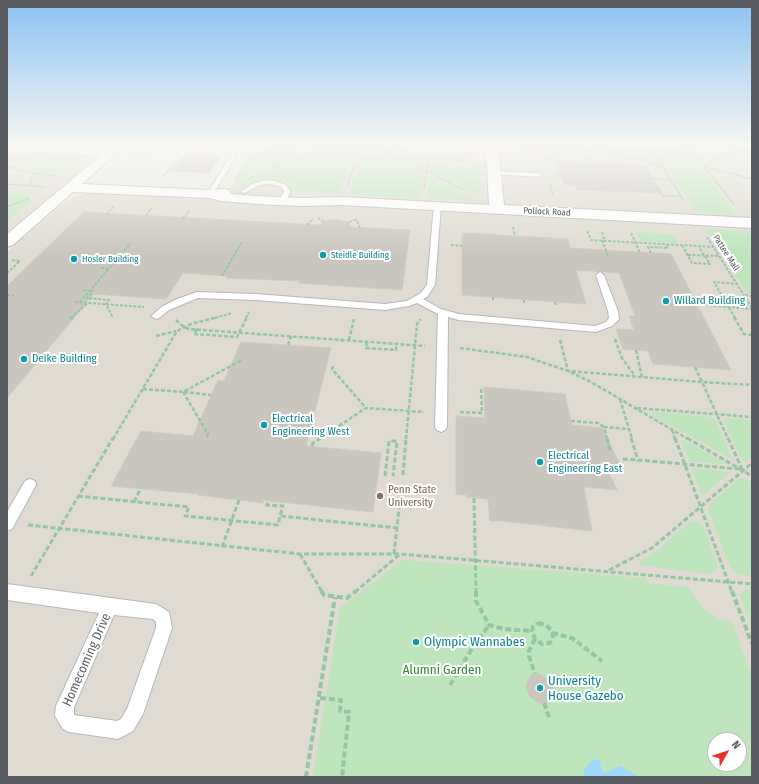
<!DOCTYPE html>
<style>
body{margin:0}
#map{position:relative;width:759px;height:784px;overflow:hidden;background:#edeae1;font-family:"Fira Sans Condensed",sans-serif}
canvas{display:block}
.frame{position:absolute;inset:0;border:8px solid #595d62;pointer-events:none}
.north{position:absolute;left:707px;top:732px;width:40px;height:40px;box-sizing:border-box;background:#fff;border:1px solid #bdbec0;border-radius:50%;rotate:51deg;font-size:11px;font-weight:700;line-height:16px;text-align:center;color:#595d62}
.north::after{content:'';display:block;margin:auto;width:14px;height:18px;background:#ea3129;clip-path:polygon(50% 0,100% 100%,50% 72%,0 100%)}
</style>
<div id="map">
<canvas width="759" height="784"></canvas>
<div class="frame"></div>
<div class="north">N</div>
</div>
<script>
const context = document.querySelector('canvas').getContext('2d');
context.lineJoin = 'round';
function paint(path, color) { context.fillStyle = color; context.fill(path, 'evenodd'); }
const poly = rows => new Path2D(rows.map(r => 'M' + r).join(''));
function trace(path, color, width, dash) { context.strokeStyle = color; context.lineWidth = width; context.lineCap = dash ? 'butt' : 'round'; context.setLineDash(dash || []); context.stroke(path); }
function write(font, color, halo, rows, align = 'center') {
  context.font = font + ' "Fira Sans Condensed",sans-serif'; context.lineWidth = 4; context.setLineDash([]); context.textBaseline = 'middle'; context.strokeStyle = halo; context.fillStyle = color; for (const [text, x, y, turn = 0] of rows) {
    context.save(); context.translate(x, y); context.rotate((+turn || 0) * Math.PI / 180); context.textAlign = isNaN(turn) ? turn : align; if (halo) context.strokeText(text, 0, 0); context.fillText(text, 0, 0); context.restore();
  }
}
paint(poly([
 [7,145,63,145,108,147,7,232],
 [182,145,752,145,752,777,7,777,7,252,64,203,74,197,86,194,99,192,194,197,222,200,259,149],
 [715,740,739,740,739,764,715,764]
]), '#dfdbd2');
paint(poly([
 [325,145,358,145,356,149,348,151,345,154,317,153,320,147],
 [365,145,394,145,402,152,400,158,371,156,371,153,364,150],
 [652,145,684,145,737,215,696,212],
 [272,153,284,154,279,163,251,173,239,180,233,180,248,156],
 [34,155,60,156,85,157,62,175,33,171,26,165,7,161,7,157],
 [312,155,353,157,340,194,291,189,289,184,285,182,272,180,254,182,244,187,237,186,247,178,259,173],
 [361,158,401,159,424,171,421,198,349,194],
 [431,162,435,162,435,164,481,165,482,197,431,171],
 [430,175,478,201,427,198],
 [7,191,25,192,33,200,7,221],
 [706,229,749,231,752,234,752,294,747,292],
 [636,232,673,234,678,243,641,241],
 [652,412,711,417,716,421,732,459,652,415],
 [726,418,752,420,752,458,746,462,742,461,724,420],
 [681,440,686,441,727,464,691,462,689,460],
 [695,468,730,472,704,495,701,493,692,470],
 [740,478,752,481,752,577,737,574,730,567,708,510,712,502],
 [691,521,698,521,703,526,717,564,716,571,709,574,639,565,640,561,657,551],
 [403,560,645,578,648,583,689,587,694,597,703,608,717,618,732,622,749,669,752,671,752,777,313,777,340,608],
 [715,740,739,740,739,764,715,764],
 [747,589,752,590,752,626,740,596,743,591]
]), '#bee5bc');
paint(poly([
 [598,759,601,764,600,767,604,773,621,766,638,777,583,777,584,770,591,761]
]), '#9ed8ff');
const building = poly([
 [188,152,211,153,210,154,222,155,209,173,171,171,188,152],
 [556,161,645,166,661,193,577,190,575,185,564,184,556,161],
 [84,212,320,225,323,221,335,219,346,221,351,227,410,230,402,290,298,283,300,281,226,278,227,276,183,273,166,299,94,294,7,398,7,286,84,212],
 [462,233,568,239,570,248,671,254,731,370,653,364,648,351,623,349,616,329,634,330,629,316,635,316,619,273,576,270,586,304,462,295,462,233],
 [241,342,331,348,306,446,381,453,373,512,262,500,264,503,239,500,198,495,199,494,111,486,141,431,193,436,218,380,224,381,241,342],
 [484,387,565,394,572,425,602,428,621,466,605,465,617,490,584,487,592,531,502,521,490,521,488,499,466,497,466,495,456,494,456,416,485,418,484,387],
 [540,674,549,680,554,691,550,701,540,704,529,696,526,685,531,675,540,674]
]);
paint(building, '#c9c6c0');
trace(building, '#d1cbbf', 1);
const lane = poly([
 [7,145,110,152,113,154,110,156,22,151,7,147,7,145],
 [234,153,237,155,213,194,208,195,207,194,231,155,234,153],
 [494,171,539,173,542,175,539,177,492,174,492,172,494,171],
 [265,180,276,181,286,185,290,191,286,203,280,203,279,201,284,191,281,187,275,185,265,184,258,186,245,193,240,192,254,183,265,180],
 [434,204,437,204,441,206,435,285,427,297,423,299,441,309,459,314,595,326,606,322,609,318,608,311,596,275,600,272,604,275,618,311,619,319,612,326,596,332,458,320,448,317,447,427,445,430,441,432,437,430,435,427,438,314,417,303,409,306,385,310,256,300,198,298,169,310,159,318,156,319,151,316,163,306,177,299,197,292,256,294,385,304,407,301,421,293,427,285,434,204],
 [30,479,35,481,36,485,12,529,7,531,7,512,25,481,30,479],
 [7,584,156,604,169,612,172,628,143,714,133,731,118,739,69,732,63,729,55,716,56,706,99,613,7,600,7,584],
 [114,615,153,619,156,622,156,628,127,709,121,719,117,721,74,715,74,707,114,615]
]);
const street = poly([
 [113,145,126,145,82,184,210,190,224,189,229,190,231,194,257,196,302,198,342,197,489,205,486,145,498,145,504,205,752,218,752,228,342,205,302,206,257,204,221,201,209,198,73,192,13,245,7,247,7,234,113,145]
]);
trace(lane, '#b4b7bc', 2);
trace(street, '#b4b7bc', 2);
trace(poly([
 [261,145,273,152,474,161],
 [391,145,385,154,397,155,396,158],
 [396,145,404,152,403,158,463,190],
 [649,145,684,201],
 [687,145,734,204],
 [724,145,752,153],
 [510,146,693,153],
 [586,149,592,162],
 [741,149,752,149],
 [609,152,641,160,663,168],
 [134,154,145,154],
 [142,154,146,151,158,150],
 [247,155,272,152],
 [544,162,547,158,564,148],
 [281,164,290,150],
 [7,167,33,173,58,176],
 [271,167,312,154,315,148,321,145],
 [705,167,752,179],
 [705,167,718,156,742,150],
 [554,174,561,175],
 [164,175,177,161],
 [654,179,671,180],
 [7,184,44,187],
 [550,184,553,195],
 [30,185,33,173],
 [347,186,361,145],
 [657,186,663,196,681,196],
 [424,189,429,156],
 [7,207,29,198],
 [107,214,114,206],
 [146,215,152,208],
 [183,218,190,210],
 [318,218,323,221],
 [355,219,358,222],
 [310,222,313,219],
 [350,222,356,219]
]), '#95c6a2', 1.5, [2.5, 1]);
trace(poly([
 [357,221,360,228],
 [347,223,352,221],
 [307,225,311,221],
 [513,227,515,236],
 [587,231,591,240,714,247],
 [602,232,605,241],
 [631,233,640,253],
 [707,237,752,308],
 [602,240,608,256],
 [451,245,462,246],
 [682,245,692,263,710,264,699,247],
 [651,253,648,247,668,248,666,244],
 [688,255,719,256],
 [101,268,109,269],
 [7,273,20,261,11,260],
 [222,276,241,243,239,243],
 [83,290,90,291],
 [91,291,93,291,87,298,109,300,106,304,113,318],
 [7,295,14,295],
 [745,295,752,296],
 [493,297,493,301],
 [524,300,524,304],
 [75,302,144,307],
 [80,302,131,243],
 [555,302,556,306],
 [705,305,752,309],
 [71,318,88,303],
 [215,318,232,313],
 [246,318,249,312],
 [735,318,714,282,737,284]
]), '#95c6a2', 2, [3, 1.5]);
trace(poly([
 [734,317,744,334,752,335],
 [70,319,73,317],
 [176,320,184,327,189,329,425,346],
 [197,329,194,334,237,337,247,317],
 [156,336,176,331],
 [615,339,622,358,635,376],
 [349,340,354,319],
 [560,340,568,371,702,382,728,439],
 [367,342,366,348,396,350,396,344],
 [288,345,291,336],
 [460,348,527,357,568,371,591,382,688,439],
 [636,350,642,377],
 [333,366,332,369,366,408],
 [695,367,702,382,752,385],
 [143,389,183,392,240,361,241,359],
 [183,392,208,434,207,437],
 [184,392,211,395],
 [620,399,632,439],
 [637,408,752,417],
 [460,412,482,413,481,389],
 [571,421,598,423,604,427],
 [672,430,675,439],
 [113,439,177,331,191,324,218,317],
 [319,439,366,408,424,412],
 [406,439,417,324,421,319],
 [607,439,604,427,629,429]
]), '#95c6a2', 2.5, [4, 2]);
trace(poly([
 [607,438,610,450],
 [631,438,638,460,739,469],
 [675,438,732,592],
 [687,438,752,476],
 [728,438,742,469],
 [312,446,313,443,321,438],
 [623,459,638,460],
 [403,475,406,438],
 [385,476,389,441,397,441,393,476],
 [78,496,189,507,185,516,278,525,280,516,398,528],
 [474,498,476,592],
 [134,502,141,488],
 [268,503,267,505,283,506,280,516],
 [28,525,300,554,400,554,752,584],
 [222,547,239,500],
 [300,554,322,592],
 [394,554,401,491],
 [609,570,652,548,752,463],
 [31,576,113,438],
 [355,592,399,555]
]), '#95c6a2', 3, [5, 2.5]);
trace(poly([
 [321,591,324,595,347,598,356,591],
 [476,591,476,601,489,625,504,629,532,631],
 [732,591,752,644],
 [538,623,546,625,552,631,553,636,550,643,542,644,535,639,532,631,533,627,538,623],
 [552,633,572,638,602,661],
 [535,639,529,651,529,656,535,674],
 [450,685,473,647,489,625],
 [320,698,341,700,340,711,349,712,342,777],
 [544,703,550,720],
 [306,777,335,597]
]), '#95c6a2', 4, [6, 3]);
paint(lane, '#fff');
paint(street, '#fff');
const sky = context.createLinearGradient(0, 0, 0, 255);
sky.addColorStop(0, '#8ac2f1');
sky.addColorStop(0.57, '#f7f6f2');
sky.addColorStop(1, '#f7f6f200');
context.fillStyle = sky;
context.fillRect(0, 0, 759, 255);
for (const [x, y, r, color] of [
 [323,255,4,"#0f9aa8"],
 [74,259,4,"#0f9aa8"],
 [666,301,4,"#0f9aa8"],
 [24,359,4,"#0f9aa8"],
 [264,425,4,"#0f9aa8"],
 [540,462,4,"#0f9aa8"],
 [380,496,4,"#8d6e63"],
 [416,642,4,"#0f9aa8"],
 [540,688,4,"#0f9aa8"]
]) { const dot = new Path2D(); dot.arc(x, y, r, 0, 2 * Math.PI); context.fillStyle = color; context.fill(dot); trace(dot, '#fff', 1.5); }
write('9px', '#595d62', '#fff', [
 ["Pollock Road",547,212,3],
 ["Pattee Mall",726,253,57]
]);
write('9px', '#0d838f', '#fff', [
 ["Steidle Building",331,255],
 ["Hosler Building",82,259]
], 'left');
write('11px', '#0d838f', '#fff', [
 ["Willard Building",674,301],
 ["Deike Building",32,359],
 ["Electrical",272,419],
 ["Engineering West",272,432],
 ["Electrical",548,456],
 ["Engineering East",548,469]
], 'left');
write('11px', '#785e54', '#fff', [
 ["Penn State",388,490],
 ["University",388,503]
], 'left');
write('13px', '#0d838f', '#fff', [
 ["Olympic Wannabes",424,642],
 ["University",548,681],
 ["House Gazebo",548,696]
], 'left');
write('13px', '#595d62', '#fff', [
 ["Homecoming Drive",87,660,-66]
]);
write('13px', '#348635', '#fff', [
 ["Alumni Garden",442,670]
]);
</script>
